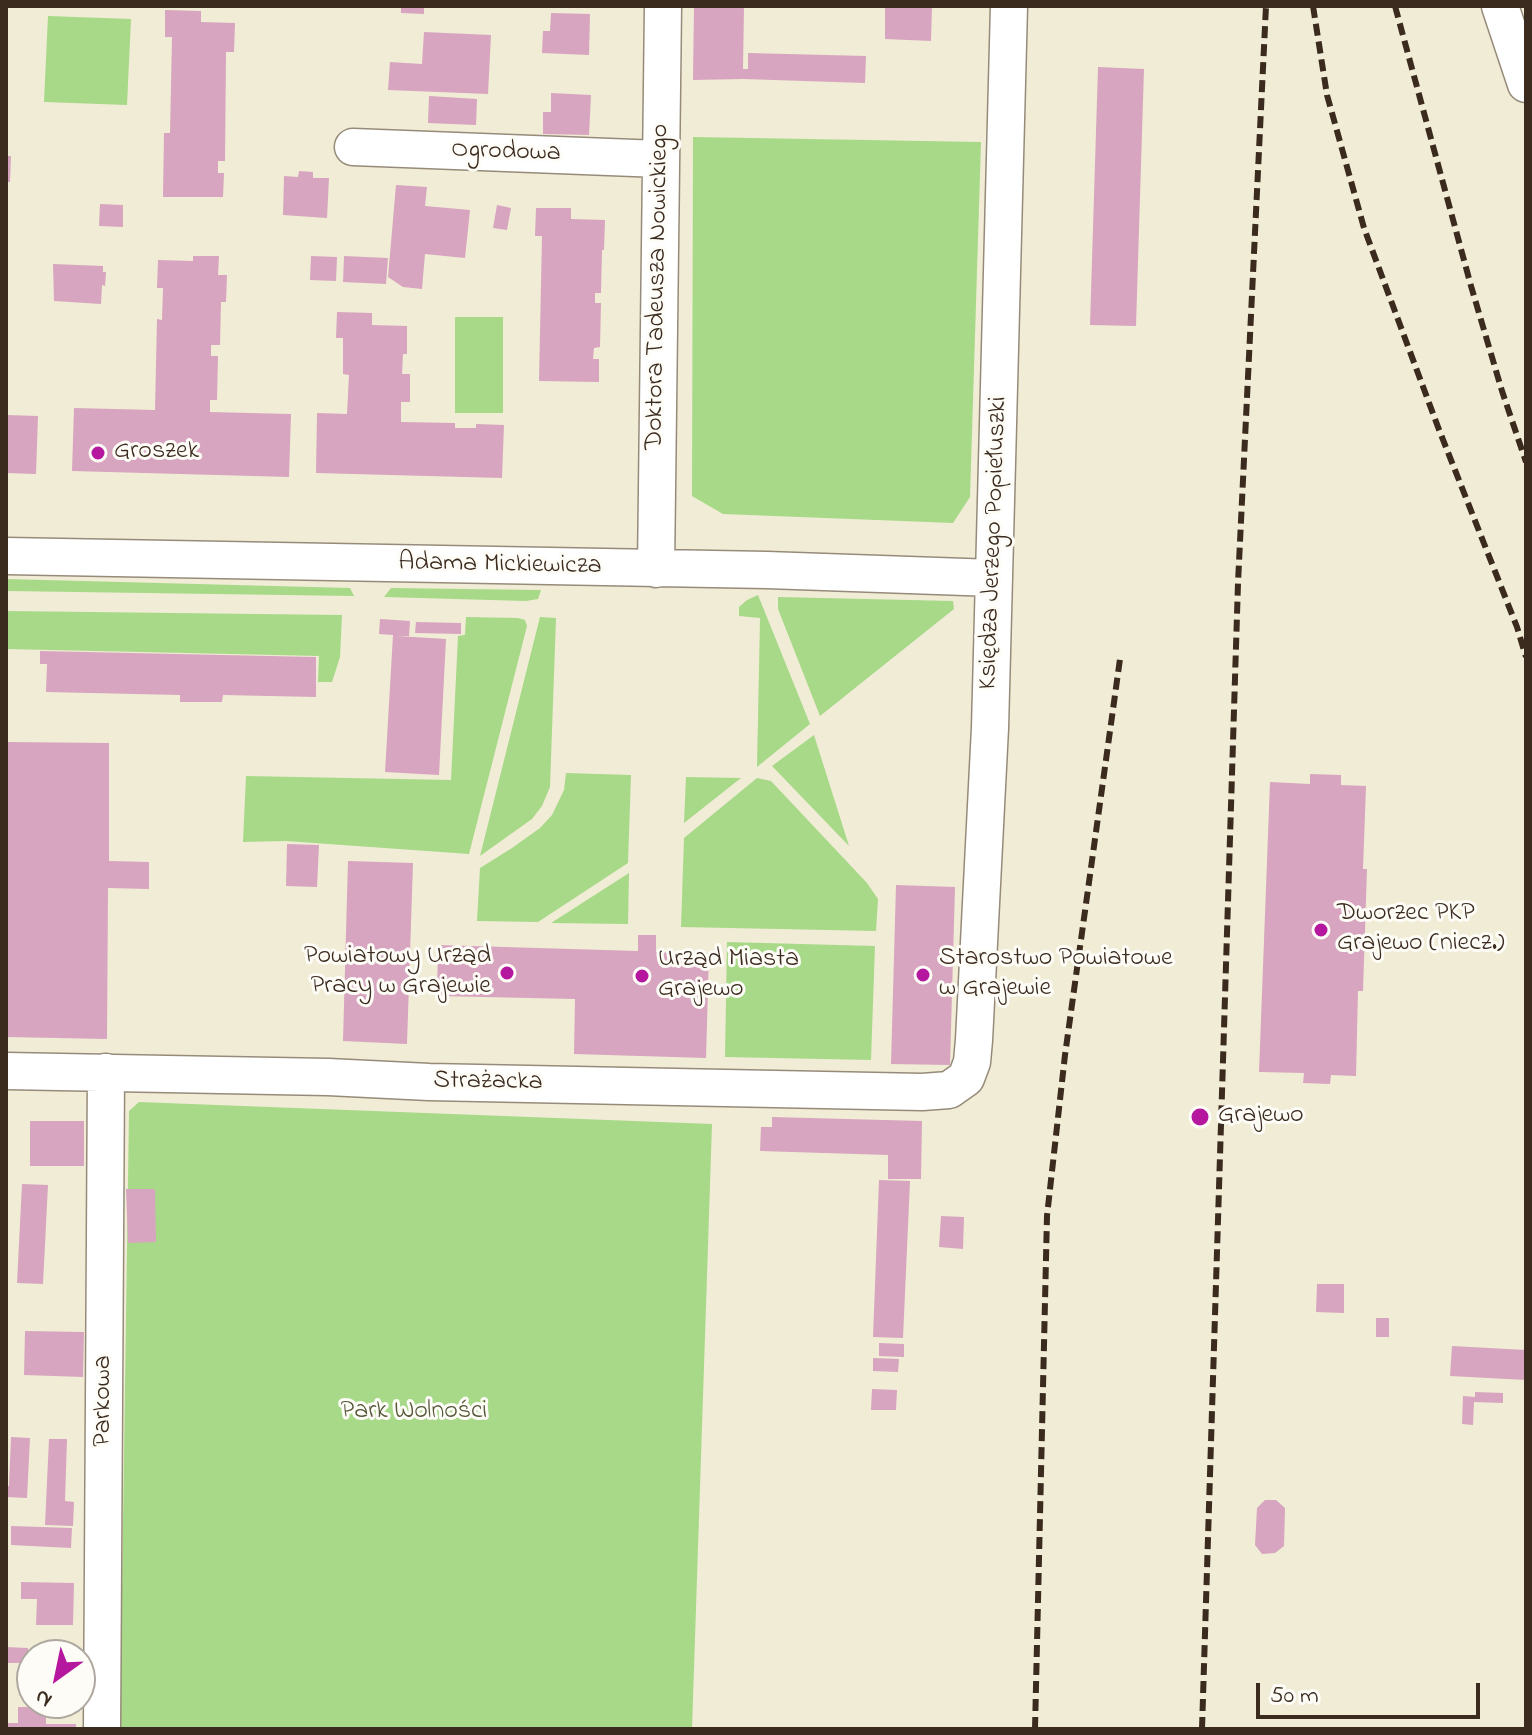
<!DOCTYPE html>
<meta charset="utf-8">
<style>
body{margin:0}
#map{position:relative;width:1532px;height:1735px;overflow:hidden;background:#f1ecd5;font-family:"Indie Flower",sans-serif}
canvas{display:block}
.frame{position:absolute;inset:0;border:8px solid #3b2a1e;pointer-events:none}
.north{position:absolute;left:16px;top:1639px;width:80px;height:80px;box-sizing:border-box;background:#fdfcf7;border:2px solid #afa8a0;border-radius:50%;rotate:213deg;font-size:22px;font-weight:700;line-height:32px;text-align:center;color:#3b2a1e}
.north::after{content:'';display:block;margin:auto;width:28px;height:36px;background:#b5179e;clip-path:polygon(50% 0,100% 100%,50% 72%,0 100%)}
.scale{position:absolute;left:1256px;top:1683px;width:224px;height:36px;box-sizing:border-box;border:4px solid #3b2a1e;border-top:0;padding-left:10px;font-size:24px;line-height:28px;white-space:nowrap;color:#3b2a1e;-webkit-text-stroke:6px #fdfcf7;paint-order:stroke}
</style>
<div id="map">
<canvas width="1532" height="1735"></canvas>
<div class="frame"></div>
<div class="north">N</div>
<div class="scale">50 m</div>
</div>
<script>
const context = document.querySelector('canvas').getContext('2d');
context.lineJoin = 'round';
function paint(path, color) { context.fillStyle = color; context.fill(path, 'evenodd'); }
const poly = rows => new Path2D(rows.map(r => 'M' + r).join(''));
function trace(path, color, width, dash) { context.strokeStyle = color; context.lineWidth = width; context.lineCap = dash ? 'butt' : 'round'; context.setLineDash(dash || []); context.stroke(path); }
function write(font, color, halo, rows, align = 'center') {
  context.font = font + ' "Indie Flower",sans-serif'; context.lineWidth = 6; context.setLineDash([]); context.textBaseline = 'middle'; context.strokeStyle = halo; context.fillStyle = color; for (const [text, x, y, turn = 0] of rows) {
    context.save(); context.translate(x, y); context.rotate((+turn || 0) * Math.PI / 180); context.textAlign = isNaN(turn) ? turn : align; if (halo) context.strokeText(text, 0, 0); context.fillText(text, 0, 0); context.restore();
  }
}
paint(poly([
 [48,16,131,19,127,105,44,102],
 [693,137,981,142,970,497,953,523,723,514,692,496],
 [455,317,503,317,503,413,455,413],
 [6,579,350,588,354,596,6,591],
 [391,588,541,590,538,599,526,601,384,597],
 [758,595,810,724,757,767,760,618,739,616,739,607,747,600],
 [778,597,953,601,954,609,820,716,778,609],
 [6,611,342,615,340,657,332,682,318,682,319,656,6,649],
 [466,617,518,618,525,620,527,626,469,854,286,841,243,842,246,776,451,780,458,636,465,635],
 [540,617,556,618,550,787,542,806,532,819,480,856],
 [814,735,849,846,772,766],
 [566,773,631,775,628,863,538,922,477,921,480,868,512,848,540,828,552,815,564,790],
 [686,777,741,778,684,823],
 [757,778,771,781,867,883,878,899,876,931,681,927,684,838],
 [629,873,628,924,551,923],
 [727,942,875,946,871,1060,725,1057],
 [139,1102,712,1124,692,1729,120,1729,129,1111]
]), '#a7d989');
paint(poly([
 [401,6,424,6,424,14,401,13],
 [694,6,744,6,743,69,748,69,748,53,866,56,865,83,743,79,693,80],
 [885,6,932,6,931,41,885,39],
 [165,10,201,11,201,22,235,23,234,52,226,52,225,161,218,161,218,173,224,173,223,197,163,197,164,133,170,133,172,37,165,37],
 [551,13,590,14,589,55,542,53,543,31,550,31],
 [424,32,491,35,488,94,388,90,390,62,422,64],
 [1098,67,1144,69,1136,326,1090,325],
 [551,93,591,95,589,135,543,134,543,112,551,112],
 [429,96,477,99,476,125,428,123],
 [6,156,11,156,10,182,6,182],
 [299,171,313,172,313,178,329,178,327,218,283,215,284,176,298,177],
 [396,185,427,187,425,206,470,210,465,258,425,254,422,289,403,287,388,277],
 [100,204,123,205,123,227,99,226],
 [497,205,511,208,507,230,493,228],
 [536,208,571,208,571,219,605,220,604,250,602,250,601,293,595,293,595,303,601,303,600,347,594,348,593,359,599,359,599,382,539,381,542,236,535,236],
 [193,256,219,256,218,275,227,275,226,302,221,302,220,345,211,345,211,356,218,356,217,400,210,400,210,412,291,414,289,477,72,471,74,408,155,410,157,319,162,320,163,288,157,288,158,260,193,261],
 [311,256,337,257,336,281,310,280],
 [344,256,388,258,386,284,343,282],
 [53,264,103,266,103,272,106,272,105,286,102,285,101,304,54,301],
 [337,312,372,313,372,325,407,326,407,354,403,354,402,374,410,374,410,402,401,402,401,422,455,423,455,428,476,428,476,424,504,425,502,478,316,473,317,413,347,414,349,375,343,374,343,338,336,338],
 [6,415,38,416,36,474,6,473],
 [380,619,410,621,409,636,397,636,446,639,439,775,385,772,393,635,379,634],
 [416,622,461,623,461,634,415,633],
 [40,651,316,657,316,697,223,695,222,702,180,702,180,695,46,692,47,664,40,664],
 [6,742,109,743,109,861,149,862,149,889,108,888,107,1039,6,1037],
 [1310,774,1341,775,1341,785,1366,786,1363,869,1367,869,1363,991,1358,991,1356,1076,1331,1075,1330,1084,1303,1083,1304,1073,1259,1072,1270,782,1310,784],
 [287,844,319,845,317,887,286,886],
 [348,861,413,863,407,1044,343,1041],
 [896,885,955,887,950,1065,891,1064],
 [638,935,656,935,656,952,709,953,706,1058,574,1054,575,999,437,996,438,945,638,951],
 [772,1117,922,1121,921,1179,888,1179,888,1155,760,1151,761,1127,772,1127],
 [30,1121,84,1121,84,1166,30,1166],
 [879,1180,910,1181,903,1338,873,1337],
 [22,1184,48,1185,43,1284,17,1283],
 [126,1189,155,1189,156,1242,128,1243],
 [941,1216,964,1217,963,1249,939,1247],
 [1317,1284,1344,1284,1344,1313,1316,1312],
 [1376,1318,1389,1318,1389,1337,1376,1337],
 [25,1331,84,1332,83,1377,24,1375],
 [879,1343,904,1344,904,1357,879,1356],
 [1452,1346,1526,1350,1526,1380,1450,1376],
 [873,1358,899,1359,898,1372,873,1371],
 [872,1389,897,1390,896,1410,871,1410],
 [1475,1392,1503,1393,1503,1403,1474,1402,1473,1425,1462,1424,1463,1396,1475,1397],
 [11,1437,30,1438,27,1498,6,1497,6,1486,9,1486],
 [49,1439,67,1439,65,1501,74,1502,73,1526,45,1525],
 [1265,1500,1276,1500,1285,1508,1284,1546,1275,1553,1262,1554,1255,1545,1257,1508],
 [11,1526,72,1528,71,1548,11,1545],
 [21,1582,74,1583,73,1625,36,1625,37,1599,21,1599],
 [6,1647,28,1648,28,1663,6,1663],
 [18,1707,46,1707,46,1724,76,1724,76,1729,6,1729,6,1723,18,1723]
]), '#d7a5bf');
const minor = poly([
 [1500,6,1526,84],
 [353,147,660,159],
 [6,556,767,570,994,578],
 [656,569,663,6],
 [6,1071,328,1077,429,1082,922,1092,949,1090,966,1078,972,1062,974,1040,990,728,1009,6],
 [102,1729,106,1072]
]);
trace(minor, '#968b7a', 39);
trace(minor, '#fff', 36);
trace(poly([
 [1313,6,1327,95,1364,228,1438,427,1517,627,1526,657],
 [1395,6,1471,286,1502,391,1526,462],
 [1035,1729,1047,1216,1065,1055,1120,659],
 [1202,1729,1238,583,1266,6]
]), '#3b2a1e', 6, [12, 6]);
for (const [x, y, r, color] of [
 [98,453,8,"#b5179e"],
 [1321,930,8,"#b5179e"],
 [507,973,8,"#b5179e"],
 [923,975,8,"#b5179e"],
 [642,976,8,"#b5179e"],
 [1200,1117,10,"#b5179e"]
]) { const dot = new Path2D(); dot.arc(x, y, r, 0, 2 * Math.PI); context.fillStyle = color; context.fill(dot); trace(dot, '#fdfcf7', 3); }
write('26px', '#3b2a1e', '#fdfcf7', [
 ["Ogrodowa",506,153,2],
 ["Doktora Tadeusza Nowickiego",659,287,-89],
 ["Księdza Jerzego Popiełuszki",995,543,-88],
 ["Adama Mickiewicza",500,566,1],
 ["Strażacka",488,1083,1],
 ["Parkowa",105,1401,-90]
]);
write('26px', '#3b2a1e', '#fdfcf7', [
 ["Groszek",114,453],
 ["Dworzec PKP",1337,915],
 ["Grajewo (niecz.)",1337,945],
 ["Powiatowy Urząd",491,958,"right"],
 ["Pracy w Grajewie",491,988,"right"],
 ["Starostwo Powiatowe",939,960],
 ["w Grajewie",939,990],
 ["Urząd Miasta",658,961],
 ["Grajewo",658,991],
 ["Grajewo",1218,1117]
], 'left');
write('26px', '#565639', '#fdfcf7', [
 ["Park Wolności",414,1413]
]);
</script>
